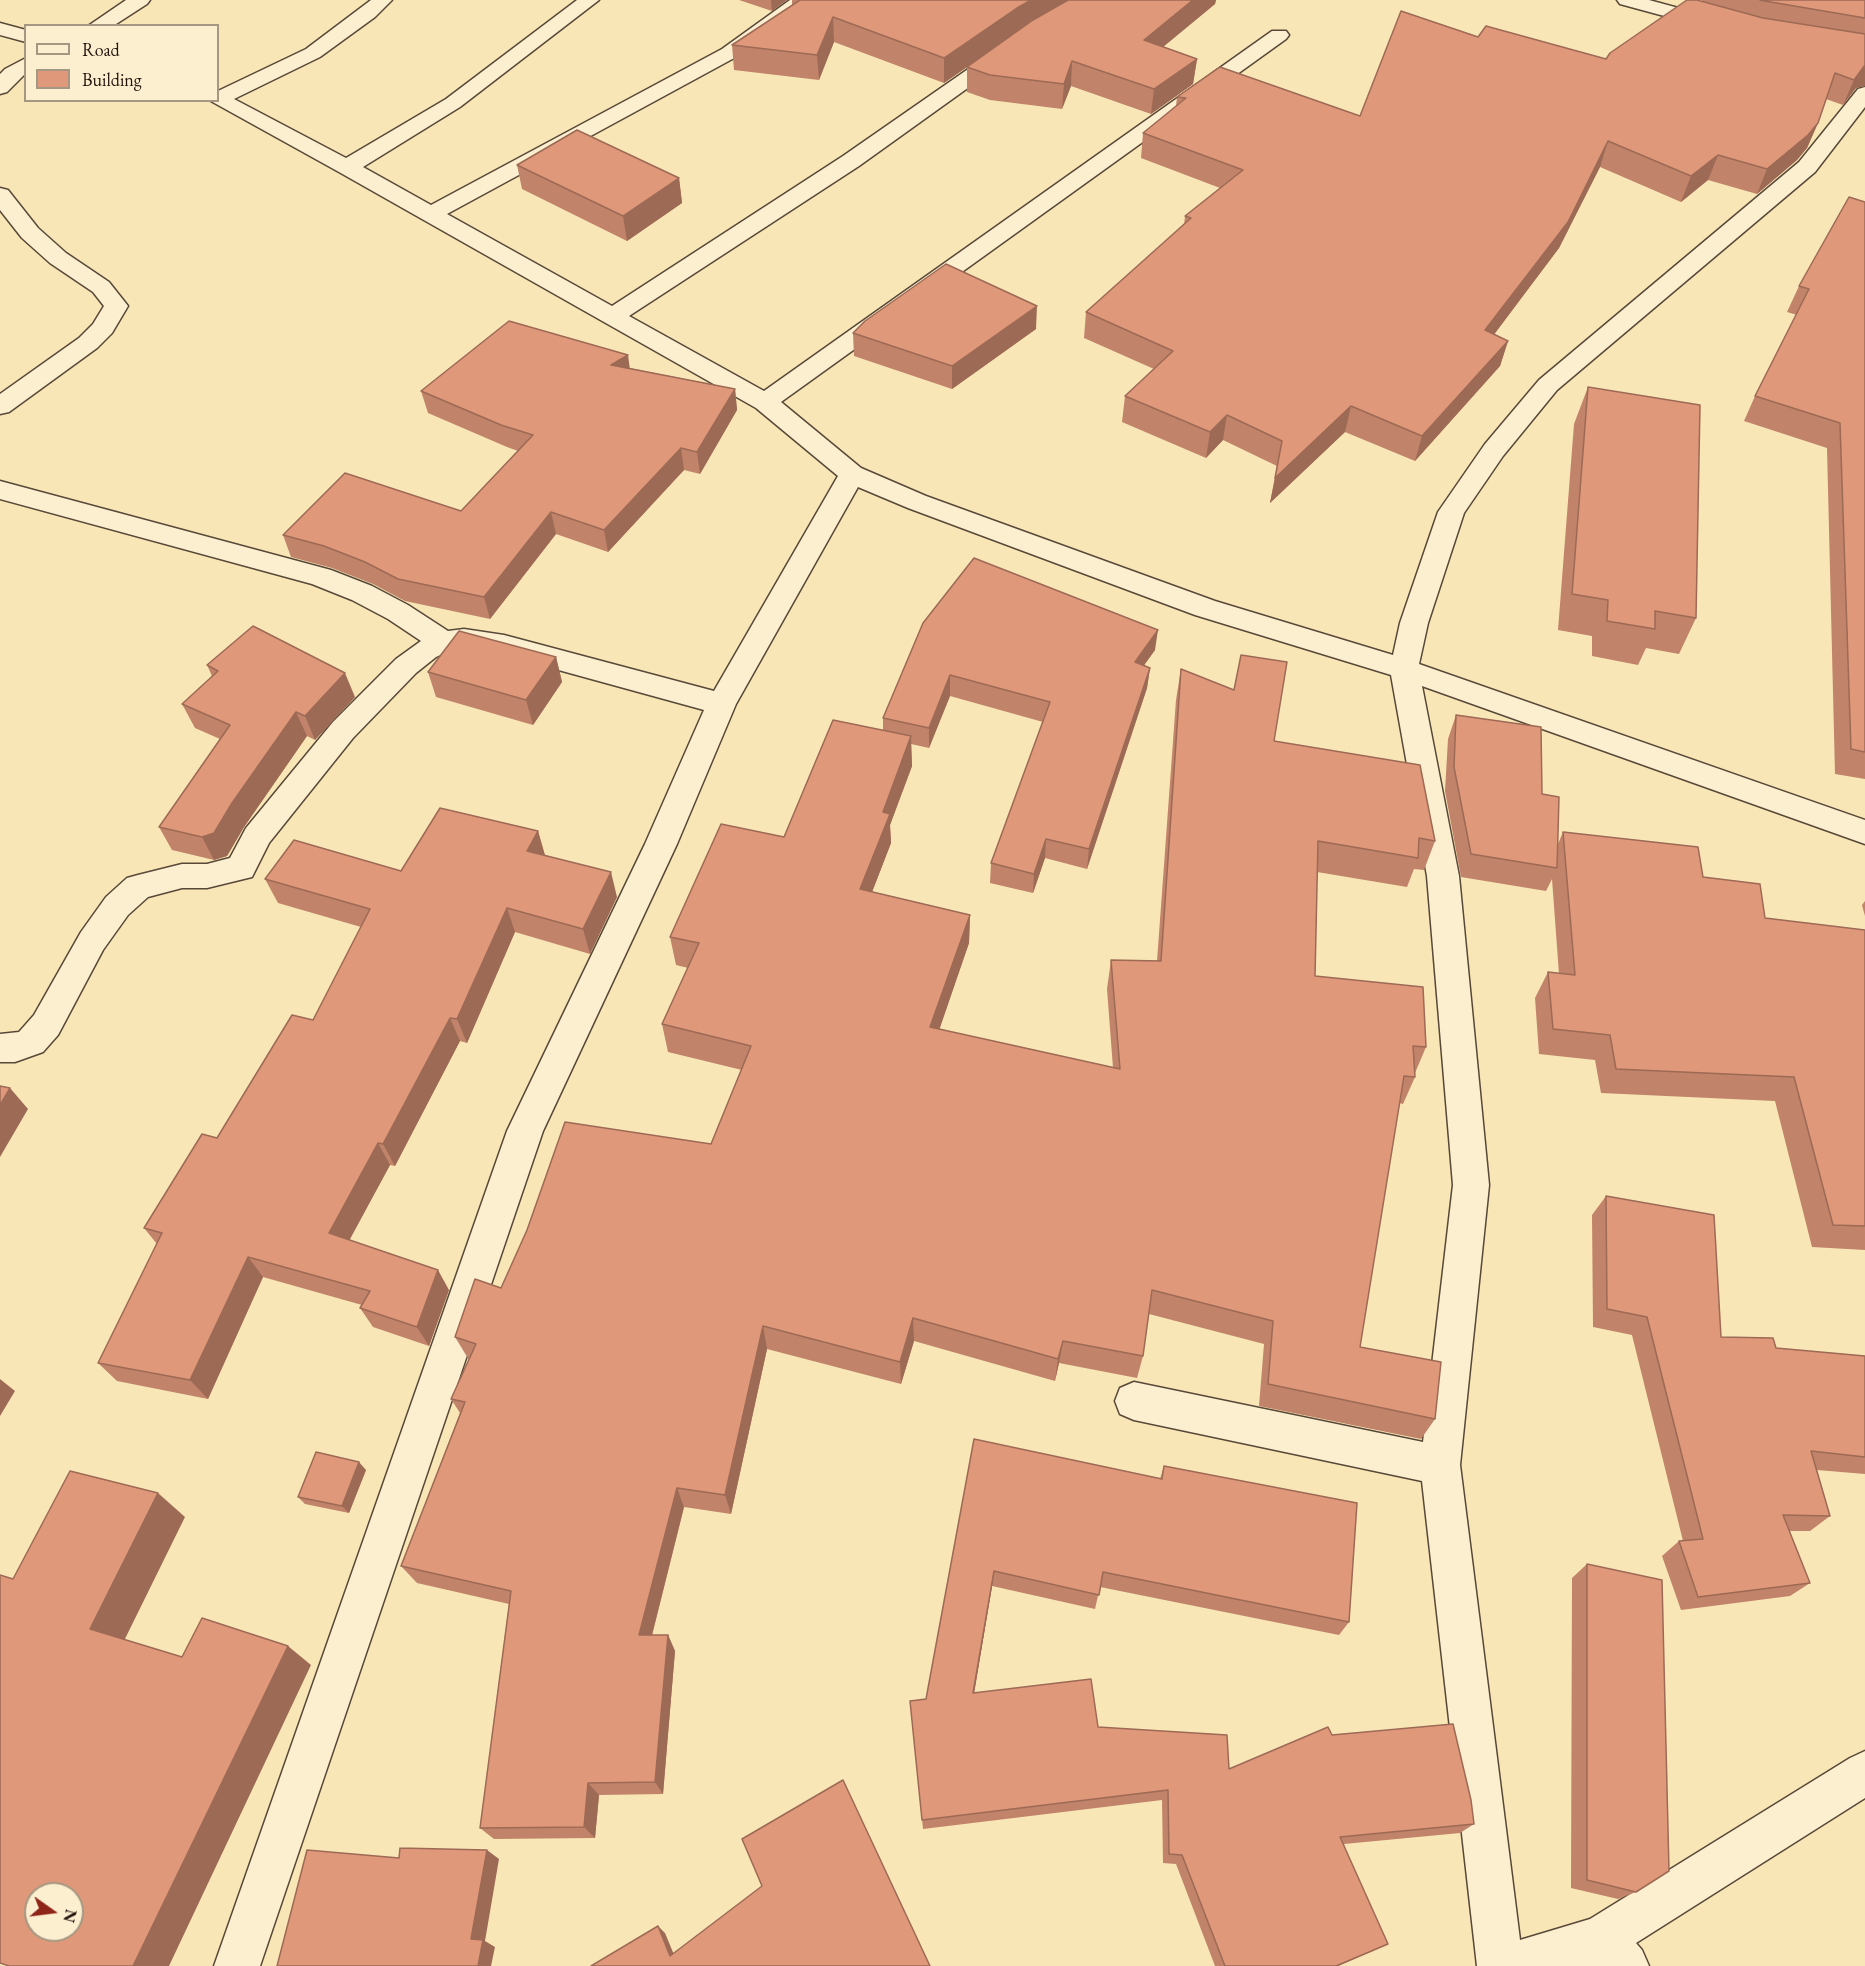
<!DOCTYPE html>
<style>
body{margin:0}
#map{position:relative;width:1865px;height:1966px;overflow:hidden;background:#f9e6b7;font-family:"EB Garamond",serif}
canvas{display:block}
.legend{position:absolute;left:24px;top:24px;width:195px;height:78px;box-sizing:border-box;background:#fbefd0;border:2px solid #a59782;margin:0;padding:8px 10px;list-style:none;font-size:18px;color:#23140e}
.legend li{display:flex;align-items:center;gap:12px;height:30px}
.legend b{width:30px;border:2px solid #a59782}
.north{position:absolute;left:24px;top:1882px;width:60px;height:60px;box-sizing:border-box;background:#fbefd0;border:2px solid #a59782;border-radius:50%;rotate:104deg;font-size:16px;font-weight:700;line-height:24px;text-align:center;color:#23140e}
.north::after{content:'';display:block;margin:auto;width:21px;height:27px;background:#8f2418;clip-path:polygon(50% 0,100% 100%,50% 72%,0 100%)}
</style>
<div id="map">
<canvas width="1865" height="1966"></canvas>
<ul class="legend">
<li><b style="height:8px;background:#fbefd0"></b>Road</li>
<li><b style="height:16px;background:#e0987a"></b>Building</li>
</ul>
<div class="north">N</div>
</div>
<script>
const context = document.querySelector('canvas').getContext('2d');
context.lineJoin = 'round';
const poly = rows => new Path2D(rows.map(r => 'M' + r).join(''));
function trace(path, color, width, dash) { context.strokeStyle = color; context.lineWidth = width; context.lineCap = dash ? 'butt' : 'round'; context.setLineDash(dash || []); context.stroke(path); }
function paint(path, color) { context.fillStyle = color; context.fill(path, 'evenodd'); }
const street = poly([
 [126,0,150,0,147,4,113,26,88,26,126,0],
 [371,0,392,0,375,17,320,57,234,99,346,158,446,99,577,0,599,0,460,107,363,167,431,205,722,49,790,0,813,0,736,57,447,214,612,306,843,156,997,49,1011,49,1014,53,1011,57,859,166,629,316,764,391,1272,31,1286,31,1289,35,1286,39,781,402,861,468,926,496,1215,601,1393,655,1400,623,1438,512,1485,444,1539,380,1799,162,1858,89,1865,87,1865,107,1815,172,1557,390,1503,456,1464,513,1428,623,1419,664,1865,820,1865,844,1422,686,1459,876,1489,1185,1460,1465,1520,1940,1590,1919,1850,1758,1865,1751,1865,1798,1636,1943,1642,1950,1649,1966,1477,1966,1422,1481,1134,1420,1120,1414,1115,1401,1120,1388,1134,1382,1423,1442,1453,1185,1427,876,1391,675,1195,615,908,508,858,487,736,704,677,844,543,1131,260,1966,214,1966,507,1131,645,844,704,710,504,655,464,649,449,651,436,657,416,673,353,738,269,843,252,877,207,888,182,888,148,897,128,915,103,950,58,1035,43,1052,15,1062,0,1062,0,1034,19,1032,34,1015,81,932,106,897,127,878,138,875,182,864,207,864,230,858,246,828,333,722,396,659,421,641,388,619,352,600,312,584,0,499,0,481,331,570,372,586,408,605,448,631,464,629,504,635,714,691,838,476,756,408,339,172,209,100,218,100,218,91,306,49,371,0],
 [1617,0,1649,0,1719,19,1722,23,1719,27,1712,29,1620,4,1617,0],
 [0,23,26,30,26,42,0,35,0,23],
 [26,58,26,73,7,92,0,94,0,74,5,69,26,58],
 [0,188,8,190,38,228,66,253,109,282,128,306,112,333,97,348,9,412,0,414,0,394,79,338,93,324,104,306,93,292,50,263,22,238,0,210,0,188]
]);
trace(street, '#584838', 3);
paint(street, '#fbefd0');
paint(poly([
 [739,0,787,0,772,11],
 [792,0,1216,0,1215,4,1163,47,1197,59,1193,84,1151,114,1071,86,1062,109,990,100,967,92,967,67,944,83,834,42,819,80,734,70,732,45,792,5],
 [1702,0,1865,0,1865,86,1856,88,1843,105,1826,99,1818,123,1807,148,1797,160,1757,194,1708,180,1681,202,1600,167,1559,248,1494,334,1508,341,1500,366,1415,461,1345,432,1270,503,1277,466,1223,440,1206,458,1122,422,1125,396,1154,369,1084,338,1086,312,1184,225,1185,216,1220,188,1141,158,1143,133,1176,106,1177,97,1360,116,1478,37,1606,59,1702,1],
 [517,165,679,178,682,203,627,241,522,189],
 [1865,202,1865,779,1835,774,1827,448,1744,421,1755,396,1797,315,1787,312,1799,286],
 [1036,329,952,389,854,356,853,333],
 [630,368,735,389,737,410,700,474,684,470,608,552,556,534,490,619,405,601,373,584,332,568,291,557,283,535,461,511,518,451,507,447,428,413,421,391],
 [1588,387,1696,618,1679,654,1646,648,1638,665,1592,656,1592,636,1558,630,1574,424],
 [923,623,1155,650,1144,665,1150,668,1147,688,1087,869,1045,858,1033,893,990,883,991,863,1043,722,950,696,929,748,911,744,912,766,890,825,891,843,872,892,970,915,969,943,939,1029,1113,1068,1107,989,1111,960,1157,961,1176,700,1181,669,1274,741,1435,841,1424,870,1414,869,1407,887,1317,872,1315,976,1426,1047,1415,1073,1415,1077,1403,1104,1399,1103,1360,1347,1435,1419,1421,1439,1259,1406,1264,1344,1149,1314,1143,1356,1137,1378,1059,1363,1055,1381,914,1341,901,1384,767,1349,731,1514,684,1507,652,1635,668,1635,675,1651,663,1794,599,1795,595,1838,494,1839,480,1828,509,1604,417,1583,401,1566,460,1413,451,1399,469,1360,455,1337,501,1288,711,1144,742,1070,668,1052,662,1024,688,968,676,965,670,937,784,837,883,730,883,718],
 [556,657,562,682,533,725,436,697,428,672],
 [207,665,355,697,315,740,307,736,244,827,227,856,214,860,172,850,159,827,220,739,195,728,182,704,212,676],
 [1456,715,1542,794,1558,844,1563,832,1703,877,1765,918,1865,930,1865,1250,1812,1247,1775,1101,1601,1093,1595,1060,1539,1054,1535,998,1548,972,1559,974,1552,879,1546,891,1461,877,1445,791,1448,739],
 [538,831,545,855,617,897,590,954,515,932,467,1043,460,1041,395,1166,390,1165,349,1240,449,1290,429,1346,373,1327,360,1308,362,1305,263,1277,208,1399,117,1381,98,1363,157,1244,144,1228,313,1020,361,927,278,903,265,879,401,871],
 [1865,901,1865,916,1862,905],
 [1606,1196,1721,1337,1776,1348,1865,1356,1865,1474,1817,1470,1830,1516,1810,1531,1789,1531,1810,1583,1790,1596,1681,1610,1662,1556,1679,1541,1683,1541,1632,1335,1593,1327,1592,1215],
 [974,1439,1160,1479,1164,1466,1349,1622,1339,1635,1100,1587,1095,1609,992,1586,974,1693,1098,1727,1229,1769,1332,1735,1474,1824,1460,1833,1344,1844,1375,1950,1338,1966,1215,1966,1176,1864,1163,1863,1162,1800,923,1829,910,1701,926,1699],
 [366,1470,349,1513,305,1504,298,1497],
 [1587,1564,1636,1892,1618,1899,1571,1888,1572,1578]
]), '#c18369');
paint(poly([
 [771,0,787,0,772,11],
 [1031,0,1072,0,1016,33,944,83,944,58,1017,8],
 [1193,0,1216,0,1215,4,1141,65,1144,40],
 [833,17,834,42,819,80,817,55],
 [1197,59,1193,84,1151,114,1154,89],
 [1072,61,1071,86,1062,109,1064,84],
 [1865,65,1865,86,1856,88,1843,105,1854,80],
 [1818,123,1807,148,1797,160,1757,194,1767,169],
 [1608,141,1600,167,1559,248,1478,356,1485,330],
 [1718,155,1708,180,1681,202,1691,176],
 [679,178,682,203,627,241,623,216],
 [1037,306,1036,329,952,389,952,366],
 [1508,341,1500,366,1415,461,1422,436],
 [628,355,631,377,611,365],
 [735,389,737,410,700,474,697,452],
 [1351,406,1345,432,1270,503,1275,478],
 [1227,415,1223,440,1206,458,1210,432],
 [681,448,684,470,608,552,604,530],
 [551,512,556,534,490,619,484,597],
 [1158,630,1155,650,1132,682,1135,662],
 [556,657,562,682,533,725,526,700],
 [1150,668,1147,688,1087,869,1089,849],
 [345,673,355,697,315,740,305,716],
 [950,675,950,696,929,748,929,728],
 [296,712,307,736,244,827,227,856,214,860,202,837,232,803],
 [911,736,912,766,890,825,891,843,862,918,860,889,883,812],
 [538,831,545,856,527,851],
 [1046,839,1045,858,1033,893,1034,874],
 [611,872,617,897,590,954,583,929],
 [507,908,515,932,467,1043,457,1019],
 [970,915,969,943,931,1054,930,1027],
 [450,1018,460,1041,395,1166,383,1144],
 [10,1088,28,1109,0,1157,0,1105],
 [378,1143,390,1165,342,1254,329,1233],
 [248,1257,263,1277,208,1399,190,1380],
 [438,1270,449,1290,429,1346,417,1327],
 [913,1318,914,1341,901,1384,900,1362],
 [763,1326,767,1349,731,1514,725,1495],
 [1063,1341,1059,1363,1055,1381,1058,1359],
 [0,1379,15,1391,0,1416],
 [359,1462,366,1470,349,1513,342,1506],
 [677,1488,684,1507,648,1651,639,1635],
 [158,1493,185,1517,120,1649,90,1629],
 [994,1571,992,1586,972,1706,973,1693],
 [668,1635,675,1651,663,1794,655,1782],
 [288,1646,311,1665,169,1966,133,1966],
 [588,1783,599,1795,595,1838,584,1827],
 [487,1850,499,1859,485,1941,495,1947,491,1966,478,1966,471,1939],
 [658,1926,665,1933,677,1962,670,1956],
 [1388,1944,1338,1966,1336,1966]
]), '#9d6a55');
const building = poly([
 [800,0,1031,0,1017,8,944,58,833,17,817,55,732,45,800,0],
 [1068,0,1193,0,1144,40,1197,59,1154,89,1072,61,1064,84,990,75,967,67,1033,20,1068,0],
 [1687,0,1697,0,1763,18,1865,34,1865,65,1854,80,1835,73,1818,123,1808,135,1767,169,1718,155,1691,176,1608,141,1568,222,1485,330,1508,341,1422,436,1351,406,1275,478,1282,441,1227,415,1210,432,1125,396,1173,351,1086,312,1191,218,1185,216,1243,170,1143,133,1186,98,1177,97,1220,67,1360,116,1401,11,1478,37,1486,26,1606,59,1610,53,1687,0],
 [1760,0,1865,0,1865,18,1765,1,1760,0],
 [577,130,679,178,623,216,517,165,577,130],
 [1849,197,1865,202,1865,752,1851,749,1840,423,1755,396,1809,289,1799,286,1849,197],
 [946,264,1037,306,952,366,853,333,865,321,946,264],
 [509,321,628,355,611,365,735,389,697,452,681,448,604,530,551,512,484,597,398,579,365,562,324,546,283,535,345,473,461,511,533,435,501,425,421,391,509,321],
 [1588,387,1700,405,1696,618,1655,611,1655,629,1607,621,1608,600,1572,594,1588,387],
 [974,558,1158,630,1135,662,1150,668,1089,849,1046,839,1034,874,991,863,1050,702,950,675,929,728,883,718,923,623,974,558],
 [253,626,345,673,305,716,296,712,232,803,214,833,202,837,159,827,230,725,182,704,218,671,207,665,253,626],
 [459,631,556,657,526,700,428,672,459,631],
 [1241,655,1287,662,1274,741,1420,765,1435,841,1419,838,1418,858,1318,841,1315,976,1423,987,1426,1047,1413,1046,1415,1077,1404,1076,1360,1347,1441,1362,1435,1419,1268,1384,1273,1321,1152,1290,1143,1356,1063,1341,1058,1359,913,1318,900,1362,763,1326,725,1495,677,1488,639,1635,668,1635,655,1782,588,1783,584,1827,480,1828,511,1591,401,1566,465,1402,451,1399,476,1344,455,1337,475,1279,501,1288,527,1230,565,1122,711,1144,751,1046,662,1024,699,943,670,937,721,824,784,837,833,720,911,736,883,812,890,814,860,889,970,915,930,1027,1120,1069,1111,960,1161,961,1181,669,1234,690,1241,655],
 [1456,715,1541,727,1542,794,1559,797,1557,868,1471,854,1454,767,1456,715],
 [440,808,538,831,527,851,611,872,583,929,507,908,457,1019,450,1018,383,1144,378,1143,329,1233,438,1270,417,1327,360,1308,370,1291,248,1257,190,1380,98,1363,162,1233,144,1228,202,1134,217,1138,292,1015,313,1020,370,909,265,879,294,840,401,871,440,808],
 [1563,832,1698,847,1703,877,1760,884,1765,918,1865,930,1865,1226,1833,1225,1794,1077,1616,1069,1610,1035,1553,1029,1548,972,1575,975,1563,832],
 [0,1086,10,1088,0,1105,0,1086],
 [1606,1196,1714,1215,1721,1337,1773,1338,1776,1348,1865,1356,1865,1457,1811,1451,1830,1516,1783,1515,1810,1583,1698,1597,1679,1541,1703,1539,1647,1317,1607,1309,1606,1196],
 [974,1439,1162,1479,1164,1466,1357,1503,1349,1622,1103,1572,1099,1595,994,1571,973,1693,1091,1679,1098,1727,1227,1735,1229,1769,1328,1727,1332,1735,1453,1724,1471,1800,1474,1824,1340,1837,1388,1944,1336,1966,1225,1966,1182,1855,1169,1854,1168,1790,922,1820,910,1701,926,1699,974,1439],
 [316,1452,359,1462,342,1506,298,1497,316,1452],
 [70,1471,158,1493,90,1629,182,1657,202,1618,288,1646,133,1966,9,1966,0,1963,0,1575,13,1579,70,1471],
 [36,1894,72,1894,72,1930,36,1930,36,1894],
 [1587,1564,1662,1580,1669,1871,1636,1892,1587,1880,1587,1564],
 [843,1780,930,1966,591,1966,658,1926,670,1956,762,1886,742,1839,843,1780],
 [400,1848,487,1850,471,1939,483,1940,478,1966,277,1966,307,1850,399,1858,400,1848]
]);
paint(building, '#e0987a');
trace(building, '#9d6a55', 1.5);
</script>
